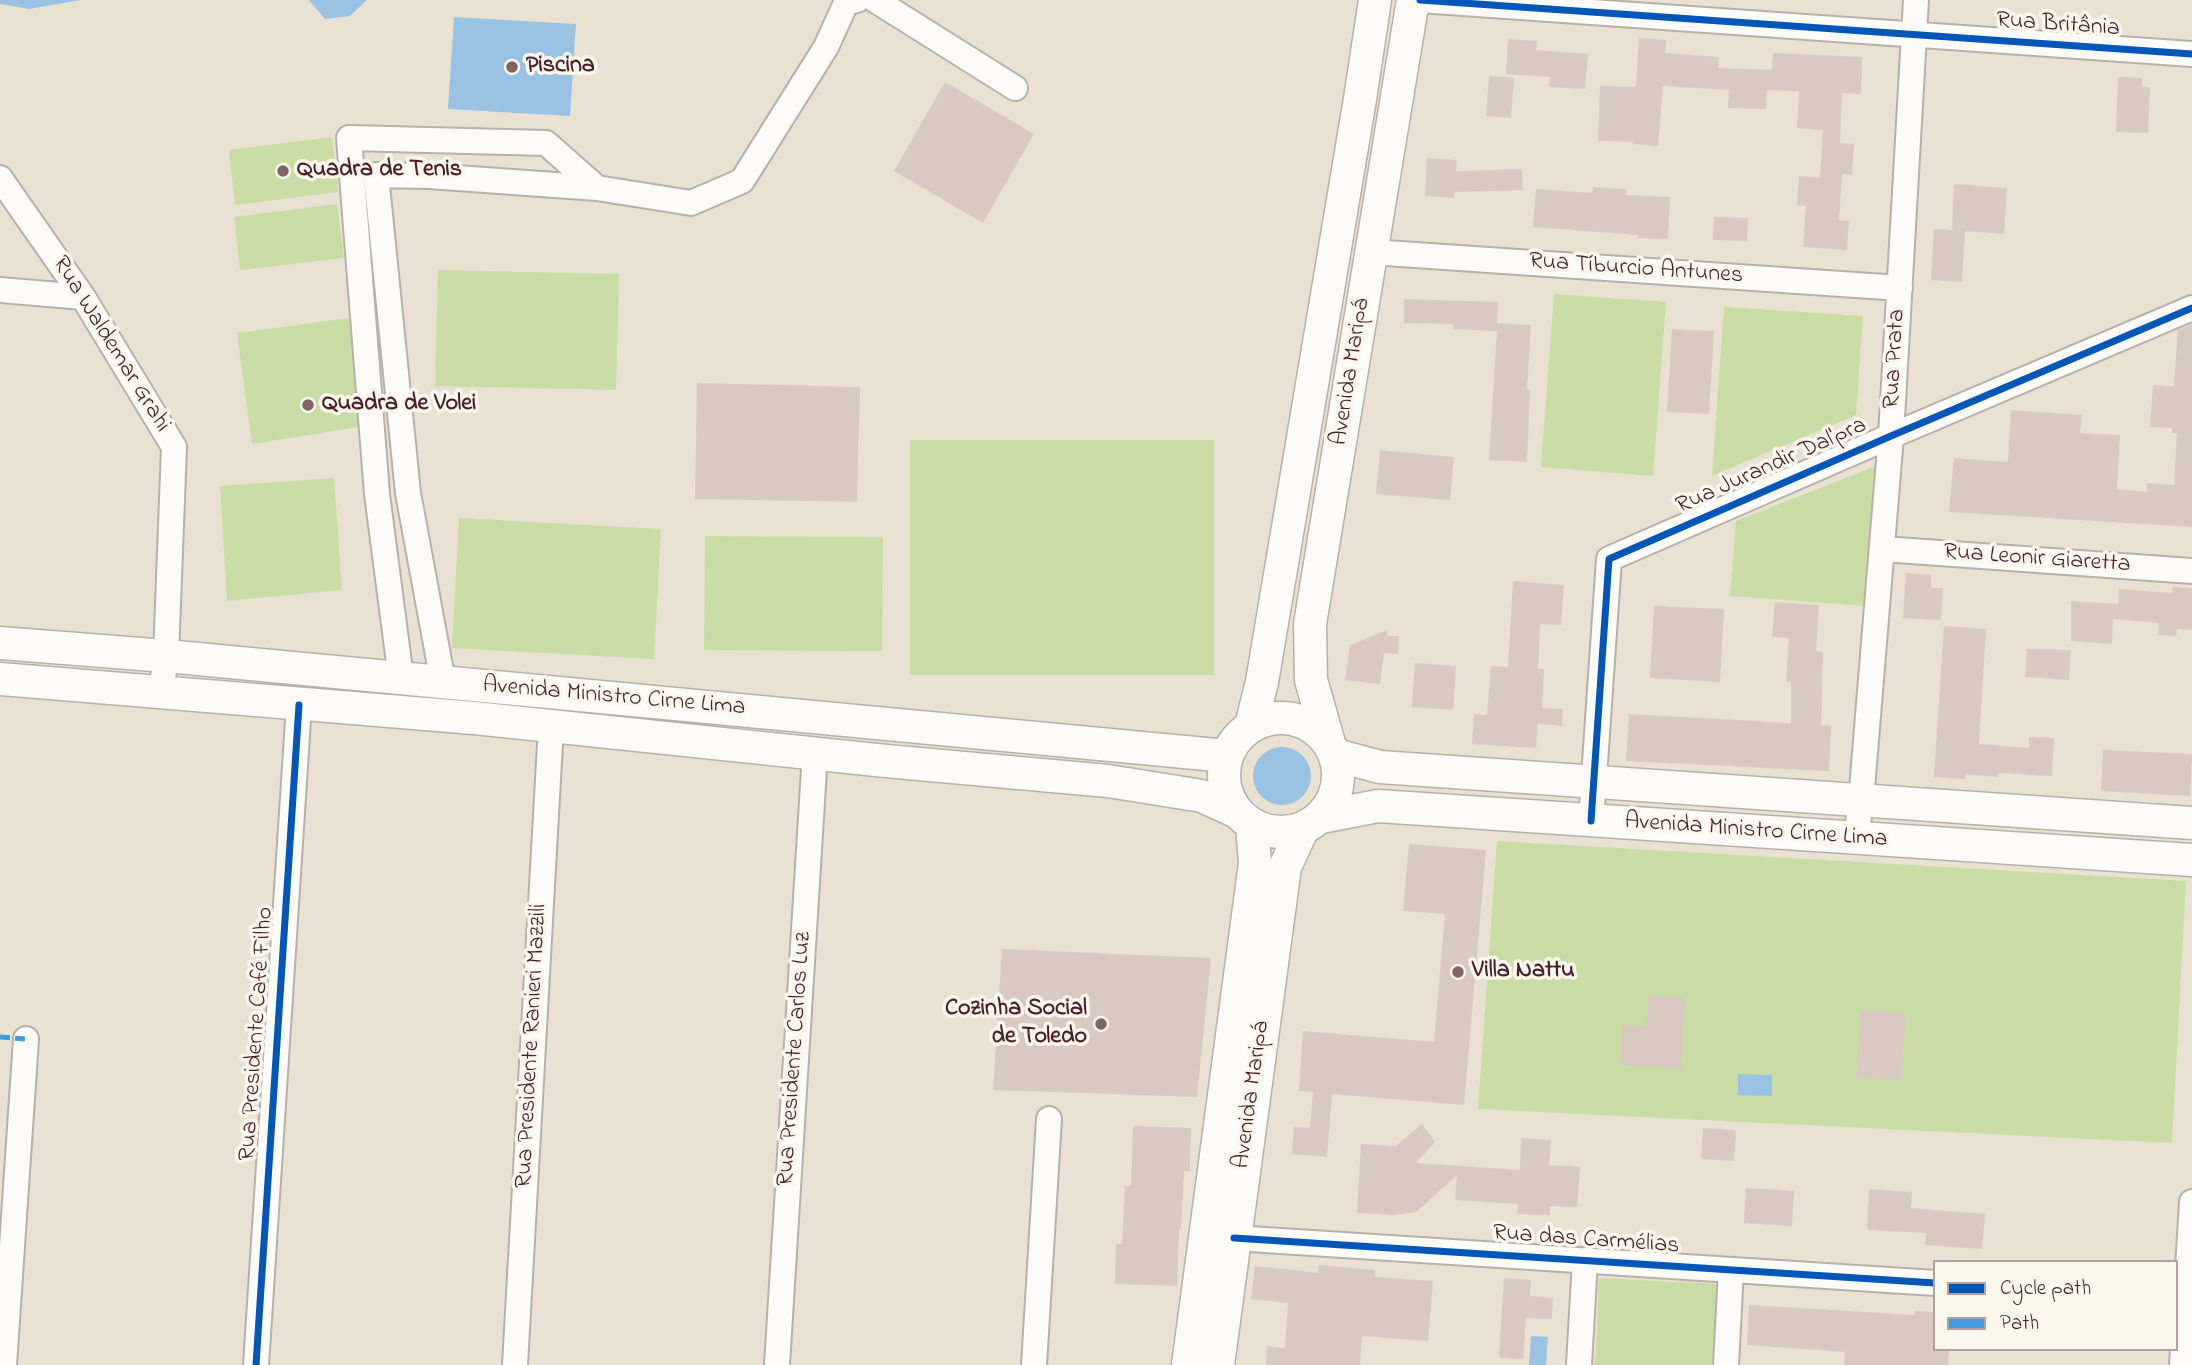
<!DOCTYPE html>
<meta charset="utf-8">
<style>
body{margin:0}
#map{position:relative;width:2192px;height:1365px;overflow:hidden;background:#e9e2d3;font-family:"Indie Flower",sans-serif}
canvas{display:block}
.legend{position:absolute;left:1933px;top:1260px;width:245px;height:91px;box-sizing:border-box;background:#fbf7ec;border:2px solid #b4a19f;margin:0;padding:9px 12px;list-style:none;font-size:21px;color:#4a1f2b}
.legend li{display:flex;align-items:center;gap:14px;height:35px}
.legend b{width:35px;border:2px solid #b4a19f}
</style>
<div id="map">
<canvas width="2192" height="1365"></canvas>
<ul class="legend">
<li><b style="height:9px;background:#0057b8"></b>Cycle path</li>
<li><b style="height:9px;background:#409be1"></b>Path</li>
</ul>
</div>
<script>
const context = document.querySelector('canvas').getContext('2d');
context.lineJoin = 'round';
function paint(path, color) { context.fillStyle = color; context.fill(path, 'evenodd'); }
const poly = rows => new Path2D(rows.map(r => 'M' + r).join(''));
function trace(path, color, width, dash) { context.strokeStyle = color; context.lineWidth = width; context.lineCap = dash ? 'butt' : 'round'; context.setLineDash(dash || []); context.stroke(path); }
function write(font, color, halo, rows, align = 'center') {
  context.font = font + ' "Indie Flower",sans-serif'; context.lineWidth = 7; context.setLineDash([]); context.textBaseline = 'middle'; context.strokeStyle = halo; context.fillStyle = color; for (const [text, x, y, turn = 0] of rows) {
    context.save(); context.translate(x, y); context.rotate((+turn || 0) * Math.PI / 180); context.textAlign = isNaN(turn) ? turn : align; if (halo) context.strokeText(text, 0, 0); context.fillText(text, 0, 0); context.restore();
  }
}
paint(poly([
 [332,137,338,192,235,205,229,150],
 [337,204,344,258,240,270,234,217],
 [438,270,619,274,616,390,435,386],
 [1554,294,1666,302,1653,476,1541,467],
 [1724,307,1863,316,1856,415,1712,476],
 [356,317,371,425,252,444,237,333],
 [910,440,1214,440,1214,675,910,675],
 [1876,466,1865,606,1730,596,1736,521],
 [334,478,342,590,227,601,220,486],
 [459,518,661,529,654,659,452,648],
 [705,536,883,537,882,651,704,650],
 [1497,841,2186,881,2172,1143,1478,1109],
 [1599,1278,1717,1284,1713,1365,1595,1365]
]), '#c9dca6');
paint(poly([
 [0,0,81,0,29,9,0,4],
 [309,0,367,0,350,16,325,19],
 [454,17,576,24,570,116,448,109],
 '1253 776a29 29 0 1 1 58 0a29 29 0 1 1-58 0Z',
 [1738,1074,1772,1075,1772,1096,1738,1095],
 [1531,1336,1548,1337,1546,1365,1529,1365]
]), '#9ac2e3');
paint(poly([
 [1639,38,1666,40,1665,53,1719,57,1718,68,1772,70,1773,53,1862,57,1861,94,1842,93,1840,143,1854,144,1852,175,1842,174,1839,220,1849,221,1847,250,1803,247,1806,206,1797,205,1799,176,1820,178,1823,130,1797,128,1799,91,1767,90,1766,109,1728,108,1729,90,1663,86,1658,146,1633,144,1633,142,1598,141,1600,86,1636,87],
 [1508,39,1537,41,1536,50,1588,54,1585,89,1549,87,1550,77,1506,74],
 [1489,76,1514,78,1511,118,1486,116],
 [2118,77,2142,78,2142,87,2150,87,2148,133,2116,132],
 [945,82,1034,134,983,223,894,171],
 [1427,158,1457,160,1456,171,1522,169,1523,190,1454,192,1454,198,1425,196],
 [1954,184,2007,188,2004,234,1952,230],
 [1593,187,1626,189,1626,195,1670,197,1668,239,1638,238,1638,235,1533,227,1536,189,1592,193],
 [1714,217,1748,218,1747,241,1713,240],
 [1934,229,1965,231,1962,282,1931,280],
 [1404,299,1498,302,1497,323,1531,325,1527,389,1530,389,1527,462,1489,460,1497,331,1453,329,1453,324,1404,323],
 [2192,324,2192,527,1949,512,1954,458,2008,462,2011,410,2082,415,2080,433,2120,435,2117,489,2147,492,2147,483,2174,485,2177,433,2172,433,2172,428,2150,427,2153,385,2174,386,2178,330],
 [1672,329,1714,331,1709,414,1667,412],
 [697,383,860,387,857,502,695,499],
 [1380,450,1454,457,1450,500,1376,494],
 [1906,573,1931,575,1931,588,1943,588,1941,620,1903,618],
 [1513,581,1564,585,1561,625,1540,624,1538,669,1544,669,1542,708,1563,709,1562,726,1538,724,1536,748,1472,744,1474,714,1487,715,1491,666,1508,667],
 [2173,587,2192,588,2192,630,2177,629,2176,636,2158,635,2159,623,2113,619,2112,644,2071,641,2071,601,2118,604,2119,589,2172,593],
 [1775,602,1819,605,1816,651,1823,652,1821,725,1831,726,1829,771,1626,761,1629,714,1791,723,1791,682,1786,681,1789,638,1772,637],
 [1654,606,1724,609,1720,682,1650,678],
 [1944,626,1986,629,1979,744,2029,748,2029,737,2054,738,2052,776,1999,773,1998,777,1965,774,1965,779,1934,777],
 [1387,630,1387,636,1399,636,1398,654,1384,653,1380,684,1345,680,1350,645],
 [2027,649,2071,650,2069,680,2025,677],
 [1415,663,1456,666,1453,710,1412,707],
 [2103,750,2192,754,2190,796,2101,791],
 [1409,844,1486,850,1464,1105,1332,1094,1327,1157,1292,1154,1294,1127,1310,1128,1313,1092,1299,1091,1303,1031,1434,1042,1445,914,1403,911],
 [1002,949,1211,958,1197,1097,993,1090],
 [1649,996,1685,998,1681,1068,1620,1065,1622,1025,1647,1026],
 [1861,1010,1906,1013,1901,1081,1856,1078],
 [1422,1124,1435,1142,1416,1163,1520,1170,1521,1138,1551,1140,1549,1165,1580,1167,1577,1207,1550,1206,1550,1215,1517,1214,1518,1204,1455,1200,1457,1175,1416,1212,1392,1215,1357,1213,1361,1144,1396,1146],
 [1133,1126,1191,1128,1190,1171,1184,1171,1181,1229,1179,1229,1177,1286,1115,1284,1116,1244,1122,1244,1125,1186,1131,1186],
 [1703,1128,1736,1130,1734,1161,1701,1159],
 [1746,1188,1794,1191,1792,1226,1744,1223],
 [1869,1189,1912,1192,1911,1208,1985,1214,1982,1249,1925,1245,1926,1233,1867,1230],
 [1319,1265,1375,1270,1375,1277,1433,1281,1428,1341,1362,1336,1360,1365,1266,1365,1267,1346,1285,1348,1288,1303,1251,1299,1255,1266,1318,1273],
 [1504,1278,1531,1280,1530,1296,1553,1298,1552,1319,1526,1318,1523,1359,1499,1358],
 [1749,1305,1915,1315,1915,1311,1935,1312,1935,1349,1949,1349,1948,1365,1844,1365,1845,1352,1747,1345]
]), '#d9c9c1');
const minor = poly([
 [875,0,1015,88],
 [1420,0,2192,54],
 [0,178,83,297,174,447,166,656,161,693],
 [597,188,691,203,742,181,826,47,846,3,857,0],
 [1371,252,1900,288],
 [0,290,83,297],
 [1883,549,2192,571],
 [401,678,377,494,349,138,546,143,597,188,429,176,376,175,408,493,443,682],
 [1591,821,1609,559,1891,436,2192,308],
 [1856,838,1861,801,1891,436,1916,0],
 [1234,1238,1935,1283],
 [4,1365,26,1039],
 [256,1365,299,705],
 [515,1365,551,726],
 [777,1365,815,753],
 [1034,1365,1049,1119],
 [1579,1365,1585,1260],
 [1726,1365,1731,1270],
 [2182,1365,2192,1202]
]);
const major = poly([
 [0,643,166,656,1227,756],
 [0,679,474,718,886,761,1108,781,1202,796,1237,812],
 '1224 775a57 57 0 1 1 114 0a57 57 0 1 1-114 0Z',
 [1251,726,1262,682,1360,99,1375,0],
 [1329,743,1311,680,1310,624,1413,0],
 [1335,755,1380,767,2192,823],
 [1321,817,1378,806,2192,860],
 [1188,1365,1255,863,1252,825],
 [1218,1365,1285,867,1303,828]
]);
trace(minor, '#b9b0a9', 28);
trace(major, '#b9b0a9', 35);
trace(minor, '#fcfbf8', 24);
trace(major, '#fcfbf8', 32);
trace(poly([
 [0,1037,26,1039]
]), '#409be1', 5, [10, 5]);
trace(poly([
 [1420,0,2192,54],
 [1591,821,1609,559,1891,436,2192,308],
 [1234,1238,1935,1283],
 [256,1365,299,705]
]), '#0057b8', 7);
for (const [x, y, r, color] of [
 [512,67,7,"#826366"],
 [283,171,7,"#826366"],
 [308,405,7,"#826366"],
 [1458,972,7,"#826366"],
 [1101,1024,7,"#826366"]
]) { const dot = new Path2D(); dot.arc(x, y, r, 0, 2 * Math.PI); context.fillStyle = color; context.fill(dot); trace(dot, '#fbf7ec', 2.5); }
write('24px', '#4a1f2b', '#fbf7ec', [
 ["Rua Britânia",2058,26,4],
 ["Rua Tíburcio Antunes",1636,270,4],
 ["Rua Waldemar Grahi",110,345,58],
 ["Rua Prata",1896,359,-87],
 ["Avenida Maripá",1352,372,-81],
 ["Rua Jurandir Dal'pra",1772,467,-24],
 ["Rua Leonir Giaretta",2037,560,4],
 ["Avenida Ministro Cirne Lima",614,698,5],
 ["Avenida Ministro Cirne Lima",1756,832,4],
 ["Rua Presidente Café Filho",258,1034,-86],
 ["Rua Presidente Ranieri Mazzili",533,1046,-87],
 ["Rua Presidente Carlos Luz",796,1059,-86],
 ["Avenida Maripá",1253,1095,-82],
 ["Rua das Carmélias",1586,1241,4]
]);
write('bold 24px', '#4a1f2b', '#fbf7ec', [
 ["Piscina",526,67],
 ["Quadra de Tenis",297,171],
 ["Quadra de Volei",322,405],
 ["Villa Nattu",1472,972],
 ["Cozinha Social",1087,1010,"right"],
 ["de Toledo",1087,1038,"right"]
], 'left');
</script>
